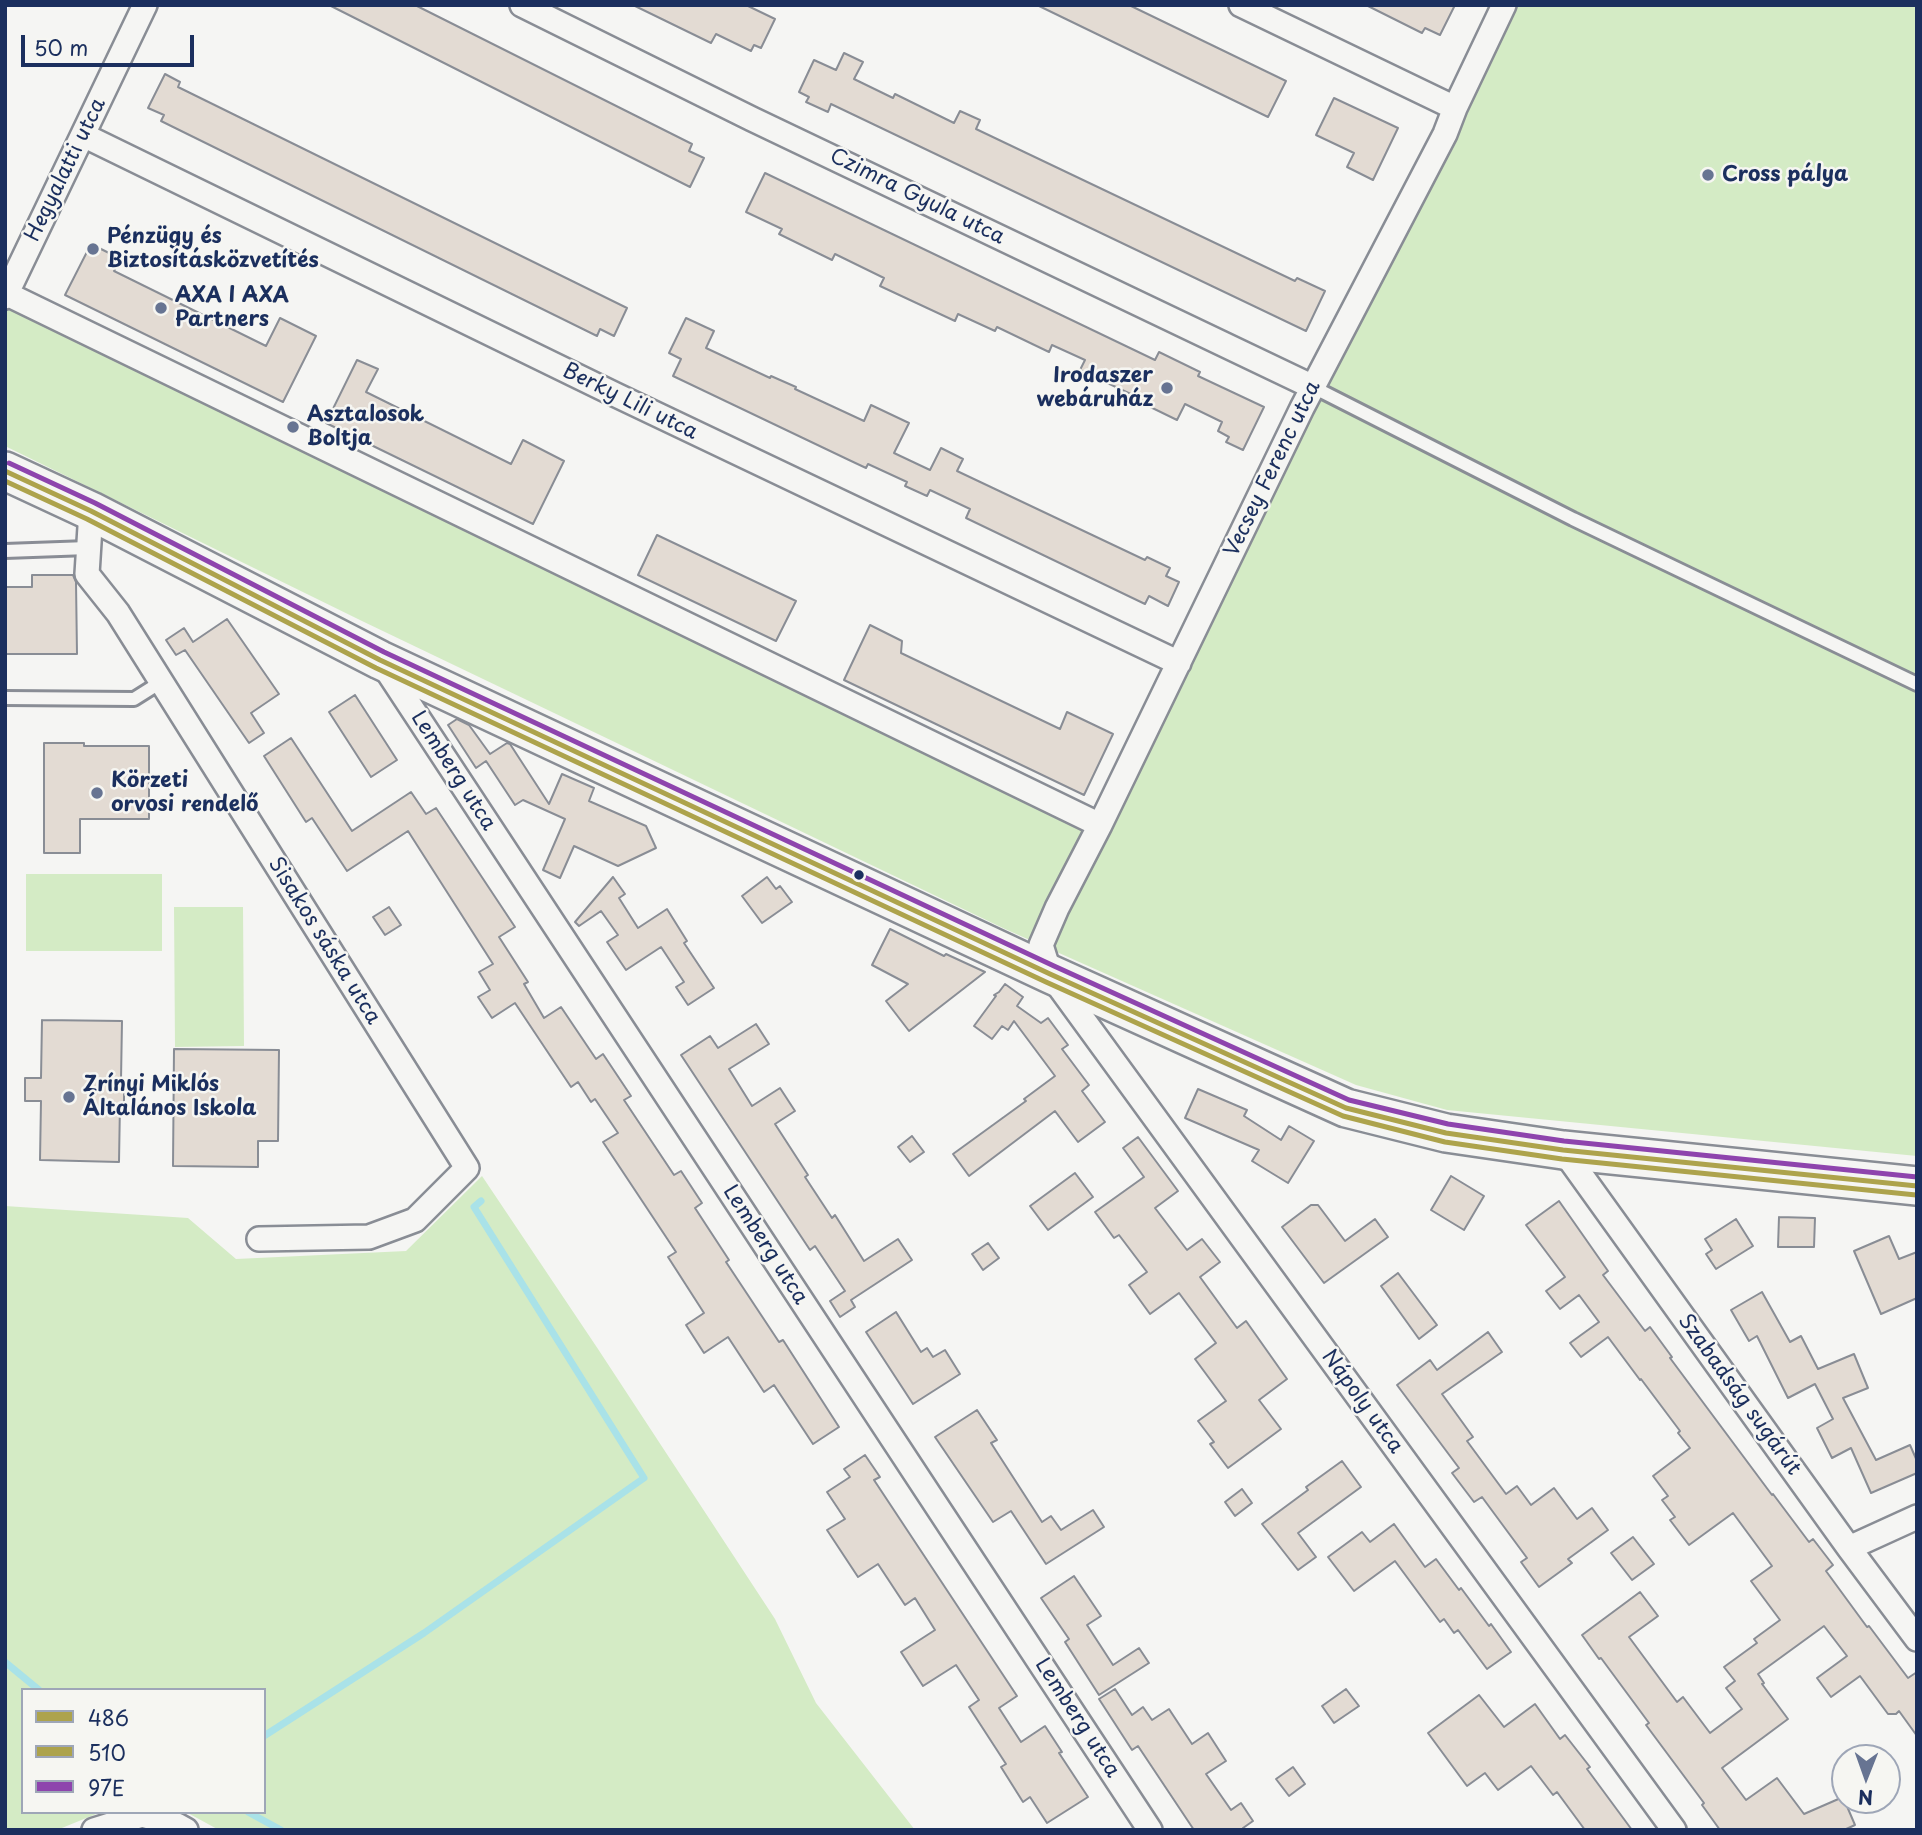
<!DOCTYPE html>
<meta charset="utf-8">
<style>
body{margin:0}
#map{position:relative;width:1922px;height:1835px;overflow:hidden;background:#f5f5f3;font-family:"Playpen Sans",sans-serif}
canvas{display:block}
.frame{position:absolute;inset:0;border:7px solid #1b2f5e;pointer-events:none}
.legend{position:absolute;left:21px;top:1688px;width:245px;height:126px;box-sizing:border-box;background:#f6f6f2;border:2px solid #9ea6b7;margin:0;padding:9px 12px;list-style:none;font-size:21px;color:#1b2f5e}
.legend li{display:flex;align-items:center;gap:14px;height:35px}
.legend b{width:35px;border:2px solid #9ea6b7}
.north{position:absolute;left:1831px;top:1744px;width:70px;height:70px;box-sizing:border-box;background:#f6f6f2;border:2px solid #9ea6b7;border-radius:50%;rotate:181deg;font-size:19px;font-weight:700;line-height:28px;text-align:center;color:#1b2f5e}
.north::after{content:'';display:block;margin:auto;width:24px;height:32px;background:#677492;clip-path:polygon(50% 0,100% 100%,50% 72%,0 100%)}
.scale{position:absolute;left:21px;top:35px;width:173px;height:32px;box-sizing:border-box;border:4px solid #1b2f5e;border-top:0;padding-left:9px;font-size:21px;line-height:24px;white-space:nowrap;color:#1b2f5e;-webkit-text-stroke:5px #f6f6f2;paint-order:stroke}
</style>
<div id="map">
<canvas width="1922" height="1835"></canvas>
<div class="frame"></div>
<ul class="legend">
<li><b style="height:9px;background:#ada34c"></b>486</li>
<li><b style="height:9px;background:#ada34c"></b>510</li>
<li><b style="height:9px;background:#8e44ad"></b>97E</li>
</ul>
<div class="north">N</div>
<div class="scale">50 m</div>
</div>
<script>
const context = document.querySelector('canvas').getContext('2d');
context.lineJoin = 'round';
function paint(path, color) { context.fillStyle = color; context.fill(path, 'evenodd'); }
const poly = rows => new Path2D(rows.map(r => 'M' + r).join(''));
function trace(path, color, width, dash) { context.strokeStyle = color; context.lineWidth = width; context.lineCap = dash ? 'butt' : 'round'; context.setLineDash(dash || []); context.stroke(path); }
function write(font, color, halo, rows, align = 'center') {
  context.font = font + ' "Playpen Sans",sans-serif'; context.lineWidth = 5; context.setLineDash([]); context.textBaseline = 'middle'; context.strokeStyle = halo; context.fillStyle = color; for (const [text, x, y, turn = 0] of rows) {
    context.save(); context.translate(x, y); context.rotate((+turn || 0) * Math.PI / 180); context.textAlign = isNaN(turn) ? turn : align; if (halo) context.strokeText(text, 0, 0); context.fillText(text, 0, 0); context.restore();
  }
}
paint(poly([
 [1504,5,1917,5,1917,1156,1447,1110,1356,1085,1005,929,362,621,5,446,5,297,1100,825],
 [26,874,162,874,162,951,26,951],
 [174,907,243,907,244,1046,175,1047],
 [482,1176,598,1349,775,1619,816,1703,915,1830,219,1830,186,1812,264,1812,264,1690,23,1690,23,1812,101,1812,57,1830,5,1830,5,1206,188,1218,236,1259,406,1251]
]), '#d4ebc5');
trace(poly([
 [5,1662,39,1690],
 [264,1736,424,1633,644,1478,474,1207,481,1201],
 [248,1812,281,1830]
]), '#a9e2e8', 7);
const building = poly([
 [329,5,415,5,692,144,689,151,704,158,690,187,329,5],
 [633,5,746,5,775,19,761,48,754,45,751,51,716,34,711,43,633,5],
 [1037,5,1129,5,1286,81,1268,117,1037,5],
 [1366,5,1455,5,1440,35,1425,28,1422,33,1366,5],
 [844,53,863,62,854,79,893,98,895,94,954,123,960,111,980,120,976,129,1295,281,1297,278,1325,291,1306,331,831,104,828,112,806,102,809,97,799,92,814,60,836,70,844,53],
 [165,74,180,82,178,87,627,308,614,336,600,329,597,336,161,121,164,115,148,108,165,74],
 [1334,98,1398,128,1373,180,1347,167,1354,153,1316,135,1334,98],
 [765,173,1155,360,1159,352,1200,372,1198,376,1264,407,1243,450,1226,442,1229,437,1218,431,1222,422,1185,404,1177,420,1136,400,1137,397,1080,370,1085,360,1052,345,1049,352,997,327,995,331,958,314,955,321,880,286,884,278,835,254,832,260,779,234,782,229,746,212,765,173],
 [91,244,121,259,114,271,266,346,280,318,316,336,283,402,65,295,91,244],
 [686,318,714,331,706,348,770,378,771,376,796,387,795,389,864,421,871,405,909,423,894,453,930,470,941,448,963,459,957,471,1145,560,1147,557,1170,568,1166,576,1179,582,1168,606,1149,596,1145,604,966,518,970,509,930,490,927,496,905,486,907,482,868,464,866,468,849,460,673,376,681,359,669,353,686,318],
 [357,360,378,369,366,392,511,464,523,440,564,461,533,524,326,423,357,360],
 [657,535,796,601,776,641,638,575,657,535],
 [32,575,73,575,76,582,77,654,5,654,5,587,32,587,32,575],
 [227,619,279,694,251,713,264,733,249,743,185,650,176,655,166,640,184,628,193,642,227,619],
 [870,625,902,641,901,653,1060,729,1067,712,1113,734,1084,795,844,680,870,625],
 [355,695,397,760,371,777,329,712,355,695],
 [457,719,469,725,490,754,507,743,510,744,549,804,562,774,594,788,589,801,646,826,656,848,618,866,574,846,560,878,543,870,565,819,523,800,515,805,486,761,476,768,448,725,457,719],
 [291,738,352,831,411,792,426,814,436,808,515,927,499,937,528,982,524,984,544,1018,561,1007,596,1059,603,1054,631,1096,624,1100,674,1175,681,1171,702,1203,695,1208,729,1260,726,1262,779,1342,783,1340,839,1427,813,1444,774,1385,764,1392,728,1337,704,1353,686,1325,704,1313,668,1257,676,1252,603,1142,618,1133,595,1099,591,1102,578,1082,571,1087,515,1003,492,1018,478,997,490,990,479,972,493,964,408,831,347,871,312,818,306,822,264,756,291,738],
 [44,743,84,743,84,746,149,746,149,819,80,819,80,853,44,853,44,743],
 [613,877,625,894,619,898,638,928,667,909,687,941,684,943,714,988,688,1005,676,987,684,982,661,947,626,970,607,942,618,935,601,911,579,926,575,922,613,877],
 [767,877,776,889,780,886,792,902,762,923,742,896,767,877],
 [389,907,401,925,385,935,373,917,389,907],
 [890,929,944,956,946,954,985,972,909,1031,886,1001,908,984,872,965,890,929],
 [1005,984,1023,997,1017,1006,1041,1023,1048,1018,1068,1045,1062,1049,1089,1085,1082,1091,1105,1122,1078,1142,1055,1111,969,1176,953,1154,1026,1101,1024,1099,1055,1076,1014,1021,1008,1030,1002,1026,992,1039,974,1026,996,996,994,995,999,992,1005,984],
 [42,1020,122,1021,121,1080,124,1080,124,1103,120,1103,119,1162,40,1160,41,1101,25,1101,25,1078,41,1078,42,1020],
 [756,1024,769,1044,729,1069,752,1106,780,1088,795,1111,775,1124,808,1175,805,1177,832,1218,835,1215,864,1261,898,1239,912,1260,851,1300,855,1307,840,1317,830,1301,845,1291,815,1246,810,1250,681,1055,710,1036,718,1048,756,1024],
 [174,1049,279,1050,278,1141,258,1141,258,1167,173,1166,174,1049],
 [1198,1089,1247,1110,1244,1116,1281,1140,1289,1126,1314,1141,1288,1183,1252,1161,1259,1150,1185,1118,1198,1089],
 [912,1136,924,1152,910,1162,898,1147,912,1136],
 [1138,1137,1178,1191,1155,1208,1187,1250,1202,1239,1220,1262,1200,1277,1237,1328,1246,1321,1287,1379,1259,1400,1281,1429,1228,1468,1210,1444,1214,1442,1198,1421,1226,1401,1195,1359,1216,1343,1179,1293,1150,1314,1129,1285,1147,1272,1119,1235,1114,1238,1095,1212,1144,1177,1123,1148,1138,1137],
 [1075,1173,1093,1197,1048,1230,1030,1206,1075,1173],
 [1451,1176,1484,1196,1464,1230,1431,1210,1451,1176],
 [1559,1201,1608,1271,1603,1275,1645,1331,1650,1327,1672,1357,1670,1358,1772,1495,1773,1494,1809,1542,1813,1539,1833,1565,1826,1571,1867,1627,1869,1626,1908,1678,1917,1672,1917,1736,1899,1711,1896,1714,1888,1714,1860,1676,1831,1697,1817,1678,1847,1656,1824,1626,1758,1674,1764,1683,1762,1684,1788,1719,1722,1768,1746,1800,1777,1778,1804,1814,1843,1797,1855,1825,1844,1830,1720,1830,1702,1805,1704,1803,1646,1725,1649,1723,1601,1658,1599,1659,1582,1635,1640,1592,1658,1616,1629,1637,1677,1702,1683,1697,1710,1733,1742,1709,1726,1688,1735,1681,1724,1667,1757,1643,1754,1639,1780,1620,1751,1581,1772,1566,1733,1513,1689,1545,1670,1520,1675,1517,1662,1500,1668,1496,1653,1476,1690,1448,1678,1433,1680,1431,1641,1379,1640,1380,1608,1337,1581,1357,1570,1343,1599,1322,1579,1295,1560,1309,1546,1291,1565,1277,1526,1225,1559,1201],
 [1311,1205,1318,1205,1345,1241,1375,1219,1388,1237,1324,1283,1282,1227,1311,1205],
 [1779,1217,1815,1218,1814,1247,1778,1247,1779,1217],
 [1736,1219,1753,1246,1716,1269,1706,1254,1712,1250,1705,1239,1736,1219],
 [1889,1236,1899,1259,1917,1252,1917,1298,1881,1314,1854,1251,1889,1236],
 [988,1243,999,1258,983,1270,972,1254,988,1243],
 [1398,1273,1437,1325,1419,1339,1381,1286,1398,1273],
 [1762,1292,1790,1342,1801,1336,1818,1369,1854,1354,1868,1388,1843,1398,1876,1460,1910,1445,1917,1461,1917,1473,1871,1493,1851,1448,1832,1458,1817,1428,1833,1419,1815,1384,1788,1398,1757,1336,1749,1341,1731,1310,1762,1292],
 [896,1312,921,1352,927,1348,933,1357,945,1350,960,1374,913,1404,866,1332,896,1312],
 [1488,1332,1502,1352,1442,1394,1473,1437,1467,1441,1506,1494,1517,1486,1531,1505,1554,1488,1577,1519,1592,1508,1608,1530,1568,1559,1572,1563,1539,1587,1521,1562,1527,1558,1482,1497,1474,1502,1452,1473,1459,1468,1397,1385,1430,1360,1437,1370,1488,1332],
 [977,1410,997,1440,991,1443,1042,1522,1051,1516,1061,1530,1093,1510,1104,1527,1046,1564,1011,1511,993,1522,935,1437,977,1410],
 [865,1455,880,1477,874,1480,1017,1696,999,1708,1021,1742,1045,1726,1062,1752,1059,1753,1088,1797,1047,1823,1030,1797,1023,1802,1001,1767,1006,1764,969,1707,979,1700,956,1665,923,1686,901,1652,935,1630,915,1598,905,1605,878,1564,858,1577,827,1530,845,1519,827,1492,850,1477,844,1469,865,1455],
 [1342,1461,1361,1487,1298,1533,1316,1557,1298,1570,1262,1524,1308,1490,1306,1487,1342,1461],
 [1242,1489,1252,1503,1235,1516,1225,1502,1242,1489],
 [1394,1524,1425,1567,1436,1559,1459,1590,1461,1588,1489,1626,1491,1624,1511,1652,1487,1669,1458,1630,1454,1633,1444,1619,1440,1622,1395,1561,1354,1591,1328,1557,1362,1532,1370,1542,1394,1524],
 [1633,1537,1654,1564,1632,1580,1611,1553,1633,1537],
 [1074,1576,1101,1616,1087,1625,1113,1665,1139,1648,1149,1663,1099,1695,1065,1642,1069,1639,1041,1598,1074,1576],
 [1115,1689,1132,1715,1143,1707,1152,1720,1169,1709,1192,1744,1208,1733,1226,1761,1206,1774,1231,1810,1241,1803,1253,1821,1243,1828,1244,1830,1194,1830,1138,1746,1132,1750,1099,1699,1115,1689],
 [1346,1689,1359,1706,1334,1723,1322,1706,1346,1689],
 [1479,1695,1504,1727,1535,1704,1560,1739,1565,1735,1590,1767,1587,1769,1632,1830,1585,1830,1557,1792,1553,1795,1531,1766,1498,1790,1485,1773,1467,1786,1428,1733,1479,1695],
 [1293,1767,1305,1784,1289,1796,1276,1779,1293,1767]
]);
paint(building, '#e3dbd3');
trace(building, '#898d95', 2);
const service = poly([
 [1313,387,1573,519,1917,684],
 [5,551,88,548],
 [5,698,134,699,161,682]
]);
const minor = poly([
 [522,5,752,119,1313,387],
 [1241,5,1455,108],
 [1504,5,1455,108,1445,134,1302,408,1100,825,1057,908,1041,945,1050,974,1674,1830],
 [83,135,616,395,1179,663],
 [7,294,1100,825],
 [5,297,145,5],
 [91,511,87,574,118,613,467,1168,415,1220,369,1237,259,1239],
 [384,666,1150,1830],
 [1563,1150,1849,1548,1917,1639],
 [1849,1548,1917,1517],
 [94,1830,142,1815,177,1825,186,1830]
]);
const primary = poly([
 [5,471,91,511,380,660,1050,974,1346,1108,1446,1133,1563,1150,1917,1186]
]);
trace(service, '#898d95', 18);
trace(minor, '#898d95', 28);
trace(primary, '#898d95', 42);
trace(service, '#f5f5f3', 12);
trace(minor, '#f5f5f3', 23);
trace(primary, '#f5f5f3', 37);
trace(poly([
 [5,471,91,511,380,660,1050,974,1346,1108,1446,1133,1563,1150,1917,1186]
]), '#ada34c', 5);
trace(poly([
 [5,481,87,519,376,668,1046,982,1343,1116,1445,1142,1562,1159,1916,1195]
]), '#ada34c', 5);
trace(poly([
 [9,463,95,503,384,652,1054,966,1349,1100,1448,1124,1564,1141,1917,1177]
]), '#8e44ad', 5);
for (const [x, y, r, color] of [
 [1708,175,7,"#677492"],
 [93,249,7,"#677492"],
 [161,308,7,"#677492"],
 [1167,388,7,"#677492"],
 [293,427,7,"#677492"],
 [97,793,7,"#677492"],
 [859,875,6,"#1b2f5e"],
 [69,1097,7,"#677492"]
]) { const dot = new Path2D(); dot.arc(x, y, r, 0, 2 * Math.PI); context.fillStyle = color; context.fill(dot); trace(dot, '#f6f6f2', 2.5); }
write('21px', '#1b2f5e', '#f6f6f2', [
 ["Hegyalatti utca",66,170,-64],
 ["Czimra Gyula utca",917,197,26],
 ["Berky Lili utca",630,402,26],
 ["Vecsey Ferenc utca",1273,469,-64],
 ["Lemberg utca",453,771,57],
 ["Sisakos sáska utca",324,941,58],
 ["Lemberg utca",765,1245,57],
 ["Szabadság sugárút",1739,1395,54],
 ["Nápoly utca",1362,1402,54],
 ["Lemberg utca",1077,1718,57]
]);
write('bold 21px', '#1b2f5e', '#f6f6f2', [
 ["Cross pálya",1722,175],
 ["Pénzügy és",107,237],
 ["Biztosításközvetítés",107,261],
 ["AXA I AXA",175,296],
 ["Partners",175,320],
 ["Irodaszer",1153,376,"right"],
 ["webáruház",1153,400,"right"],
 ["Asztalosok",307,415],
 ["Boltja",307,439],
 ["Körzeti",111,781],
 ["orvosi rendelő",111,805],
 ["Zrínyi Miklós",83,1085],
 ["Általános Iskola",83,1109]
], 'left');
</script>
